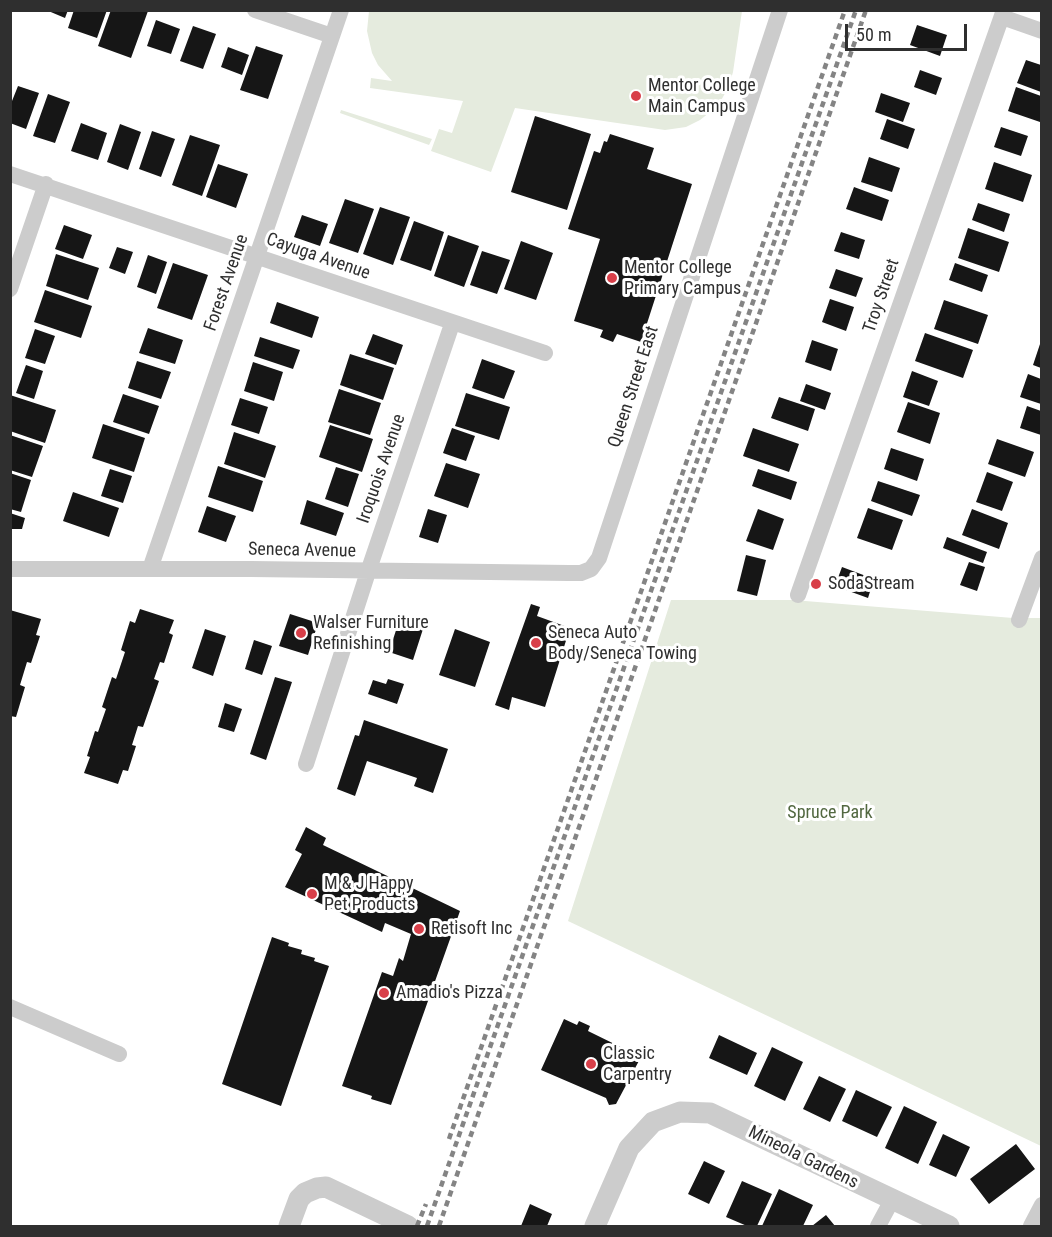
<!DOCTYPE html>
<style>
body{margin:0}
#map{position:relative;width:1052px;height:1237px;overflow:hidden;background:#fff;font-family:"Roboto Condensed",sans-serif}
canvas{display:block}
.frame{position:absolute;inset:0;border:12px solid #2f2f2f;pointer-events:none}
.scale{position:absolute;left:845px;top:24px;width:122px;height:27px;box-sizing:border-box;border:3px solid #2f2f2f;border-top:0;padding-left:8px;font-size:18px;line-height:21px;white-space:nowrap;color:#2f2f2f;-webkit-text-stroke:4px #fff;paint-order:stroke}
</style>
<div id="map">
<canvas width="1052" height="1237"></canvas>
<div class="frame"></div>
<div class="scale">50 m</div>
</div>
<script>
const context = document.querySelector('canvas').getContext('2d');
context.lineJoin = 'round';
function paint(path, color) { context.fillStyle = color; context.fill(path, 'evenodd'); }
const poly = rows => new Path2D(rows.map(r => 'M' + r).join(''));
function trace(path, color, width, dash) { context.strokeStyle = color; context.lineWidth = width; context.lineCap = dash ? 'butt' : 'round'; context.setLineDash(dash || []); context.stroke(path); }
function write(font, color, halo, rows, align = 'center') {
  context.font = font + ' "Roboto Condensed",sans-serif'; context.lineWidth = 6; context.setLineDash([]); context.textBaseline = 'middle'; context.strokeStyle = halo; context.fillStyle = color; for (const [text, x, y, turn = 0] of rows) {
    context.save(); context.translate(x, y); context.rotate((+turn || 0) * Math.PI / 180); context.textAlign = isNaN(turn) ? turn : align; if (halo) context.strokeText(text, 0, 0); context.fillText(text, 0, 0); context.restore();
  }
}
paint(poly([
 [369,11,742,10,742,11,733,72,729,86,718,106,700,120,686,127,665,130,515,108,491,172,431,151,439,129,452,133,463,101,370,88,371,78,392,81,378,65,372,53,367,31],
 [341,110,432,139,429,145,340,113],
 [671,600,793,600,1013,618,1041,618,1041,1146,568,921]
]), '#e5ebde');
paint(poly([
 [46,10,68,10,65,18],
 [74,10,107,10,97,38,68,28],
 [111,10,148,11,131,58,98,46],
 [156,20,180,29,171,54,147,46],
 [917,25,947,35,940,56,910,45],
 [193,26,216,34,203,69,180,61],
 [256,46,283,55,268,99,240,90],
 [228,47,249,55,242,75,221,67],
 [1026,60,1041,65,1041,92,1017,83],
 [920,70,942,78,936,95,914,87],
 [18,86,39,93,26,129,10,123,10,106],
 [1016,87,1041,96,1040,122,1008,111],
 [881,93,910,103,903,122,875,112],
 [48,94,70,102,55,143,33,136],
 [535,116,591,134,567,210,511,192],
 [887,119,915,129,908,149,880,139],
 [81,123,107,133,98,160,71,151],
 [120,124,141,132,128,170,107,162],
 [1001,127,1028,136,1021,156,994,147],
 [152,131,175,139,161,177,139,169],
 [610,134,654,148,647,169,692,184,641,342,617,334,613,342,600,337,603,330,574,321,600,239,568,229,594,151,600,153,604,141,607,142],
 [190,135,220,145,202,196,172,185],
 [869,157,900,168,892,192,861,182],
 [994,162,1032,175,1023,202,985,189],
 [218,164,248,174,236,208,206,197],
 [854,187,889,200,882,221,846,209],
 [345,199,374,209,358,253,329,243],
 [978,203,1010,214,1004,232,972,220],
 [380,207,410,217,393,265,363,254],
 [302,215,328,224,320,246,294,237],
 [414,221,444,232,431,271,400,260],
 [64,225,92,235,83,259,55,249],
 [968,228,1009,242,999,272,958,258],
 [841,232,865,240,859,259,834,251],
 [448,235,479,246,464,287,434,276],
 [521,241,553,253,536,300,504,289],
 [117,247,133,252,125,274,109,268],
 [482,251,510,260,497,294,470,285],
 [56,254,99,268,88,300,46,286],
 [148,255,167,262,156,294,137,287],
 [173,263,208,275,192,320,157,308],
 [955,263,988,275,982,292,949,280],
 [836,269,863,278,856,297,829,288],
 [45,290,92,306,81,338,34,322],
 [830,299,854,307,846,331,822,322],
 [944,300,988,315,978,344,934,329],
 [277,302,319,317,312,338,270,323],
 [148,328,183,340,175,364,139,353],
 [35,329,55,336,45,364,25,358],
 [925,333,973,350,963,378,915,361],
 [373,334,403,345,396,365,365,354],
 [260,337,300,350,293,369,254,356],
 [812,340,838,349,831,371,805,362],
 [1041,341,1041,368,1033,365],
 [350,354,394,368,383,400,340,385],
 [482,359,515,371,504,399,472,388],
 [137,361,171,372,161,399,128,388],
 [253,362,283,372,274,401,244,391],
 [26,365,43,371,34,399,16,393],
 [912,371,938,381,929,406,903,397],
 [1028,374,1041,379,1041,404,1020,397],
 [806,384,831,393,825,410,800,401],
 [339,389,381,403,370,435,328,422],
 [466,393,510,407,499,440,455,426],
 [123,394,159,406,149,434,113,422],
 [10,395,56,410,45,443,10,431],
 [779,397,815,409,808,431,771,418],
 [240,398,268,407,259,434,231,425],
 [908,402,940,413,930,444,897,432],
 [1027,406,1041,411,1041,435,1020,428],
 [103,424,145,438,134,472,92,458],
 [330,425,373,439,362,472,319,457],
 [452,428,475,436,466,461,443,453],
 [753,428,799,444,789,472,743,456],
 [234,432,276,446,265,478,224,464],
 [10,435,43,446,32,477,10,470],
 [997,439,1034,452,1025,477,988,464],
 [891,448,924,459,917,481,884,469],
 [446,463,480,474,468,508,434,496],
 [218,466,263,481,253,512,208,497],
 [336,467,359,474,348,507,325,499],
 [110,469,132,476,123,503,101,496],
 [758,469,797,482,791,500,752,486],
 [987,472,1013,482,1002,511,976,502],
 [10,473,31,480,21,512,10,509],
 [878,481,920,495,912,516,871,501],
 [73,492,119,508,109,537,63,521],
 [307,500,344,513,336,536,300,524],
 [207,506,236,516,226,542,198,532],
 [868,508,903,520,892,550,857,538],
 [428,509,447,515,438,543,419,537],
 [758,509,784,519,773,550,746,541],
 [972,509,1008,523,999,549,962,535],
 [10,513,25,518,22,529,10,529],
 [947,537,987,552,983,563,943,548],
 [746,555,766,560,757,596,737,591],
 [969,562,985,567,977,591,960,585],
 [842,567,874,579,868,598,835,586],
 [531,604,540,607,537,616,570,628,545,707,512,697,509,710,495,705],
 [140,609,174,620,169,633,173,635,164,663,160,662,154,679,159,681,143,727,138,726,132,745,136,746,128,771,123,770,118,784,84,773,90,757,87,756,95,731,98,732,106,709,102,707,112,677,116,679,125,652,121,650,130,621,135,623],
 [10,610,41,619,36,635,40,636,31,663,27,662,20,685,25,687,16,717,10,716],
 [290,614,318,623,308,655,279,646],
 [399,621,423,629,413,660,389,652],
 [205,629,226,636,213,676,192,668],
 [455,629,490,642,475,687,439,675],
 [254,640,272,646,262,675,245,669],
 [275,677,292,682,266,760,250,754],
 [388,679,404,684,397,704,368,694,373,680,386,684],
 [225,703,242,709,234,732,218,727],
 [364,720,448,749,433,793,414,786,417,778,367,761,355,796,337,789,355,735,359,736],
 [306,827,326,838,323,845,460,911,391,1105,371,1099,372,1096,342,1086,382,972,393,976,399,958,403,961,411,934,385,923,382,932,285,887,302,854,295,850],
 [272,937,289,943,288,946,302,950,301,954,315,958,314,961,329,966,281,1106,222,1084],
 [564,1019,577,1025,579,1021,590,1026,588,1031,641,1057,616,1104,609,1105,606,1098,541,1070],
 [719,1035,757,1053,747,1075,709,1058],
 [772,1047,803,1062,785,1101,754,1086],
 [819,1076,846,1089,830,1122,803,1109],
 [856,1090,892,1107,877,1137,842,1121],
 [904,1106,937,1122,918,1164,885,1148],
 [943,1134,970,1147,956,1177,929,1165],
 [1016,1144,1035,1169,989,1204,970,1179],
 [704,1161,725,1171,709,1204,688,1194],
 [742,1181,772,1194,757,1226,747,1226,726,1217],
 [779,1189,813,1205,803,1226,762,1226],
 [530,1204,552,1214,547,1226,521,1226],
 [826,1215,835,1226,812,1226]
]), '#161616');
trace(poly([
 [255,10,332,36],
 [1002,17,1042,31],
 [10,174,545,353],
 [10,289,46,184],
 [10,569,251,569,569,573,581,573,591,569,599,558,780,10],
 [150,569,341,10],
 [798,595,1004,10],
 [1019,620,1042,558],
 [306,764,368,572,452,324],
 [10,1007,119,1054],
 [878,1226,892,1200],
 [1031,1226,1042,1205]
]), '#ccc', 16);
trace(poly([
 [289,1226,299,1199,305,1193,317,1188,326,1187,408,1226],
 [595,1226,629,1148,653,1122,680,1112,710,1113,949,1226]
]), '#ccc', 21);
trace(poly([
 [449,1139,845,10],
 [417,1226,426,1204],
 [427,1226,856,10],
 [439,1226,866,10]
]), '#848484', 4.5, [6, 4.5]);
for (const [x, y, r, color] of [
 [636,96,6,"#d83f49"],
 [612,278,6,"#d83f49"],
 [816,584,6,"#d83f49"],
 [301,633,6,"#d83f49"],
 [536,643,6,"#d83f49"],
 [312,894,6,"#d83f49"],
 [419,929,6,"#d83f49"],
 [384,993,6,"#d83f49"],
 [591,1064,6,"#d83f49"]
]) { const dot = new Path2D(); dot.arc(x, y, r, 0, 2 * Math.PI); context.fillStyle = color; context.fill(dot); trace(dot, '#fff', 2); }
write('18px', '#2f2f2f', '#fff', [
 ["Mentor College",648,86],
 ["Main Campus",648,107],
 ["Mentor College",624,268],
 ["Primary Campus",624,289],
 ["SodaStream",828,584],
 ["Walser Furniture",313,623],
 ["Refinishing",313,644],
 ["Seneca Auto",548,633],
 ["Body/Seneca Towing",548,654],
 ["M & J Happy",324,884],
 ["Pet Products",324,905],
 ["Retisoft Inc",431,929],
 ["Amadio's Pizza",396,993],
 ["Classic",603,1054],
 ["Carpentry",603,1075]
], 'left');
write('18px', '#2f2f2f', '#fff', [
 ["Cayuga Avenue",318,257,19],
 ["Forest Avenue",227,283,-71],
 ["Troy Street",882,296,-71],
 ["Queen Street East",634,387,-72],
 ["Iroquois Avenue",382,469,-71],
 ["Seneca Avenue",302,551,1],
 ["Mineola Gardens",803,1158,26]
]);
write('18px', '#526840', '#fff', [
 ["Spruce Park",830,813]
]);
</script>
